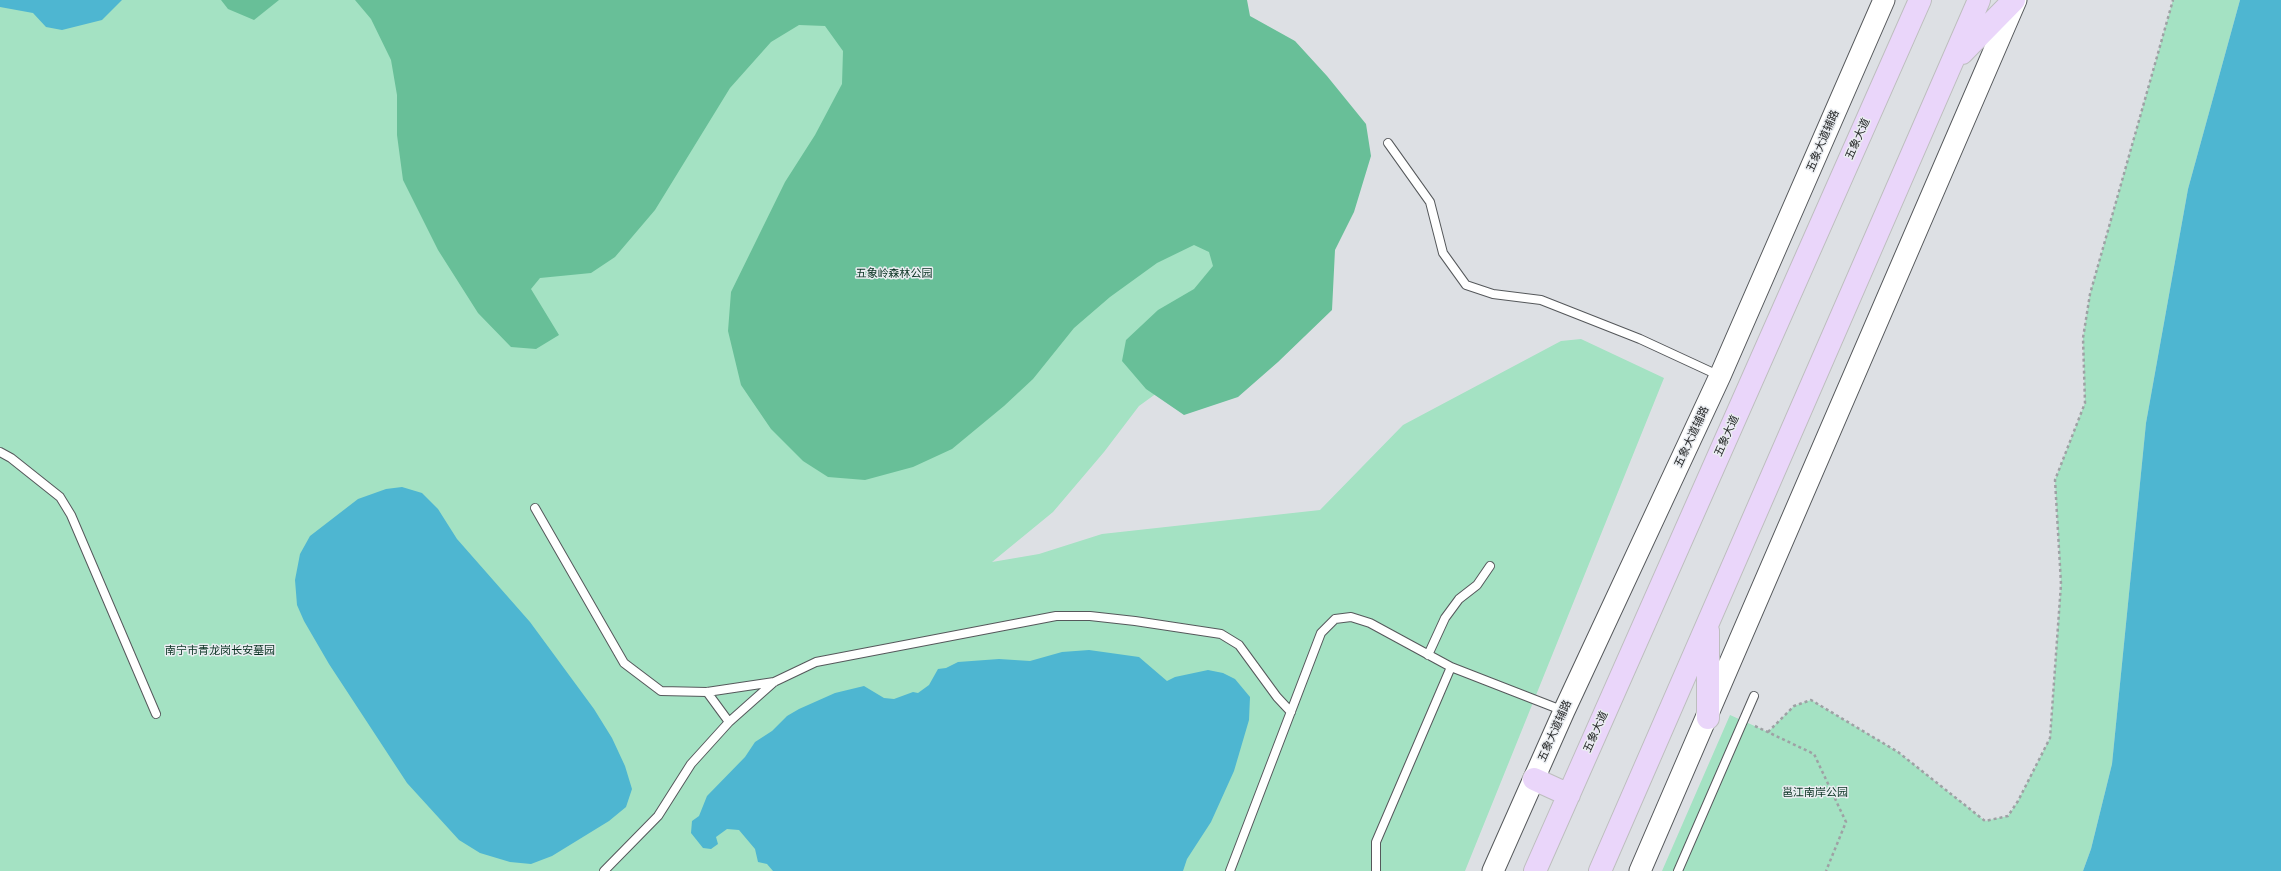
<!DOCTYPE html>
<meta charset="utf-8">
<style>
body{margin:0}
canvas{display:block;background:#dde0e4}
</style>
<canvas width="2281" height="871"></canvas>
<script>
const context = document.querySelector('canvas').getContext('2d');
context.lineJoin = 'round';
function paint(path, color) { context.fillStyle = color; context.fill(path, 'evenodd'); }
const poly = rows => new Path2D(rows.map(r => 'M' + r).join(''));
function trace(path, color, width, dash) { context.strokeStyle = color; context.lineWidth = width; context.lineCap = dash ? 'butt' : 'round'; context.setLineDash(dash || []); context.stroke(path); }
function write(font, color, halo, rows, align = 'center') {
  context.font = font + ' "Fira Sans","Noto Sans SC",sans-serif'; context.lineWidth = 3; context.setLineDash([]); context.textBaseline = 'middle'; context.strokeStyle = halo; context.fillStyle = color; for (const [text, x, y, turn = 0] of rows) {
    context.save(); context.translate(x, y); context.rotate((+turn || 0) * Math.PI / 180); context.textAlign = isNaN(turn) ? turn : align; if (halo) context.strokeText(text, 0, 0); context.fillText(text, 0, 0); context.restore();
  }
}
paint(poly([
 [0,0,1190,0,1279,115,1197,364,1139,406,1104,452,1053,512,992,562,1039,554,1102,534,1320,510,1403,425,1561,341,1581,339,1664,378,1465,871,0,871],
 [2173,0,2240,0,2188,189,2146,423,2112,764,2091,849,2083,871,1662,871,1730,715,1768,732,1794,706,1811,700,1898,752,1985,821,2008,816,2018,801,2050,738,2061,584,2055,480,2085,403,2083,338,2090,294]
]), '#a4e2c3');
paint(poly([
 [221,0,279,0,254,20,228,9],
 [355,0,1247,0,1250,16,1295,41,1327,76,1366,124,1371,156,1354,212,1335,250,1332,310,1278,362,1238,397,1184,415,1146,389,1122,361,1126,340,1158,310,1194,289,1213,266,1209,252,1194,245,1157,263,1110,297,1074,328,1033,379,1004,406,952,449,913,467,865,480,828,477,803,461,771,429,741,385,728,331,731,292,785,182,815,135,842,84,843,51,825,26,799,25,771,42,730,88,655,210,615,257,591,273,540,278,531,289,559,335,536,349,511,347,478,313,438,250,403,180,397,135,397,95,391,60,371,19]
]), '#68bf98');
paint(poly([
 [0,0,122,0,102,20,62,30,46,27,33,13,0,7],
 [2240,0,2281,0,2281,871,2083,871,2091,849,2112,764,2146,423,2188,189],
 [402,487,422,493,438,509,457,539,530,622,594,709,612,738,625,766,632,789,626,807,609,821,552,856,531,864,510,862,480,853,459,840,407,783,329,664,304,621,297,605,295,580,300,554,310,536,358,499,386,489],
 [1089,650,1139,657,1167,681,1175,677,1208,670,1223,673,1235,679,1250,697,1249,720,1234,771,1211,822,1187,859,1183,871,773,871,767,864,758,862,755,849,739,830,727,829,716,837,718,844,711,849,703,848,691,833,692,821,699,816,707,796,745,757,755,742,772,731,787,716,799,709,835,693,864,686,884,698,894,699,913,692,918,693,929,685,938,669,946,668,958,662,999,659,1030,661,1062,652]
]), '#4eb6d1');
const service = poly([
 [1388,143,1430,202,1443,253,1466,285,1493,294,1541,300,1640,339,1720,376],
 [0,452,11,458,60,497,71,515,156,714],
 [535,508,624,663,661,691,707,692,774,682],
 [1428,655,1445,618,1459,599,1477,585,1490,566],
 [707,692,729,722],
 [604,871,658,816,691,764,729,722,774,682,816,662,1056,616,1090,616,1135,621,1221,634,1239,645,1277,697,1291,712],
 [1230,871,1321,633,1335,619,1351,617,1370,623,1451,667,1564,711],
 [1376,871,1376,842,1451,667],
 [1678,871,1754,696]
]);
const tertiary = poly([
 [1493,871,1564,711,1720,376,1884,0],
 [1640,871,2016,0]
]);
const primary = poly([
 [1962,53,2014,0],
 [1708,718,1708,631],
 [1534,779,1569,795],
 [1535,871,1920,0],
 [1600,871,1979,0]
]);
trace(service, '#55585b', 10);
trace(tertiary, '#55585b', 23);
trace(primary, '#bdbebe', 24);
trace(poly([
 [1755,726,1814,754,1846,822,1826,871],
 [1768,732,1794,706,1811,700,1898,752,1985,821,2008,816,2018,801,2050,738,2061,584,2055,480,2085,403,2083,338,2090,294,2173,0]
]), '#9ea1a4', 2.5, [3, 3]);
trace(service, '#fff', 8);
trace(tertiary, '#fff', 21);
trace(primary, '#ead6fa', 22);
write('11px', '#242627', '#eaedf1', [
 ["五象大道",1858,139,-66],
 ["五象大道辅路",1823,141,-67],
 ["五象大道",1727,436,-66],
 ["五象大道辅路",1692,437,-65],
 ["五象大道辅路",1555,731,-66],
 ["五象大道",1596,732,-66]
]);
write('11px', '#083121', '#eaedf1', [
 ["五象岭森林公园",894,274],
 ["南宁市青龙岗长安墓园",220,651],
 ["邕江南岸公园",1815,793]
]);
</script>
